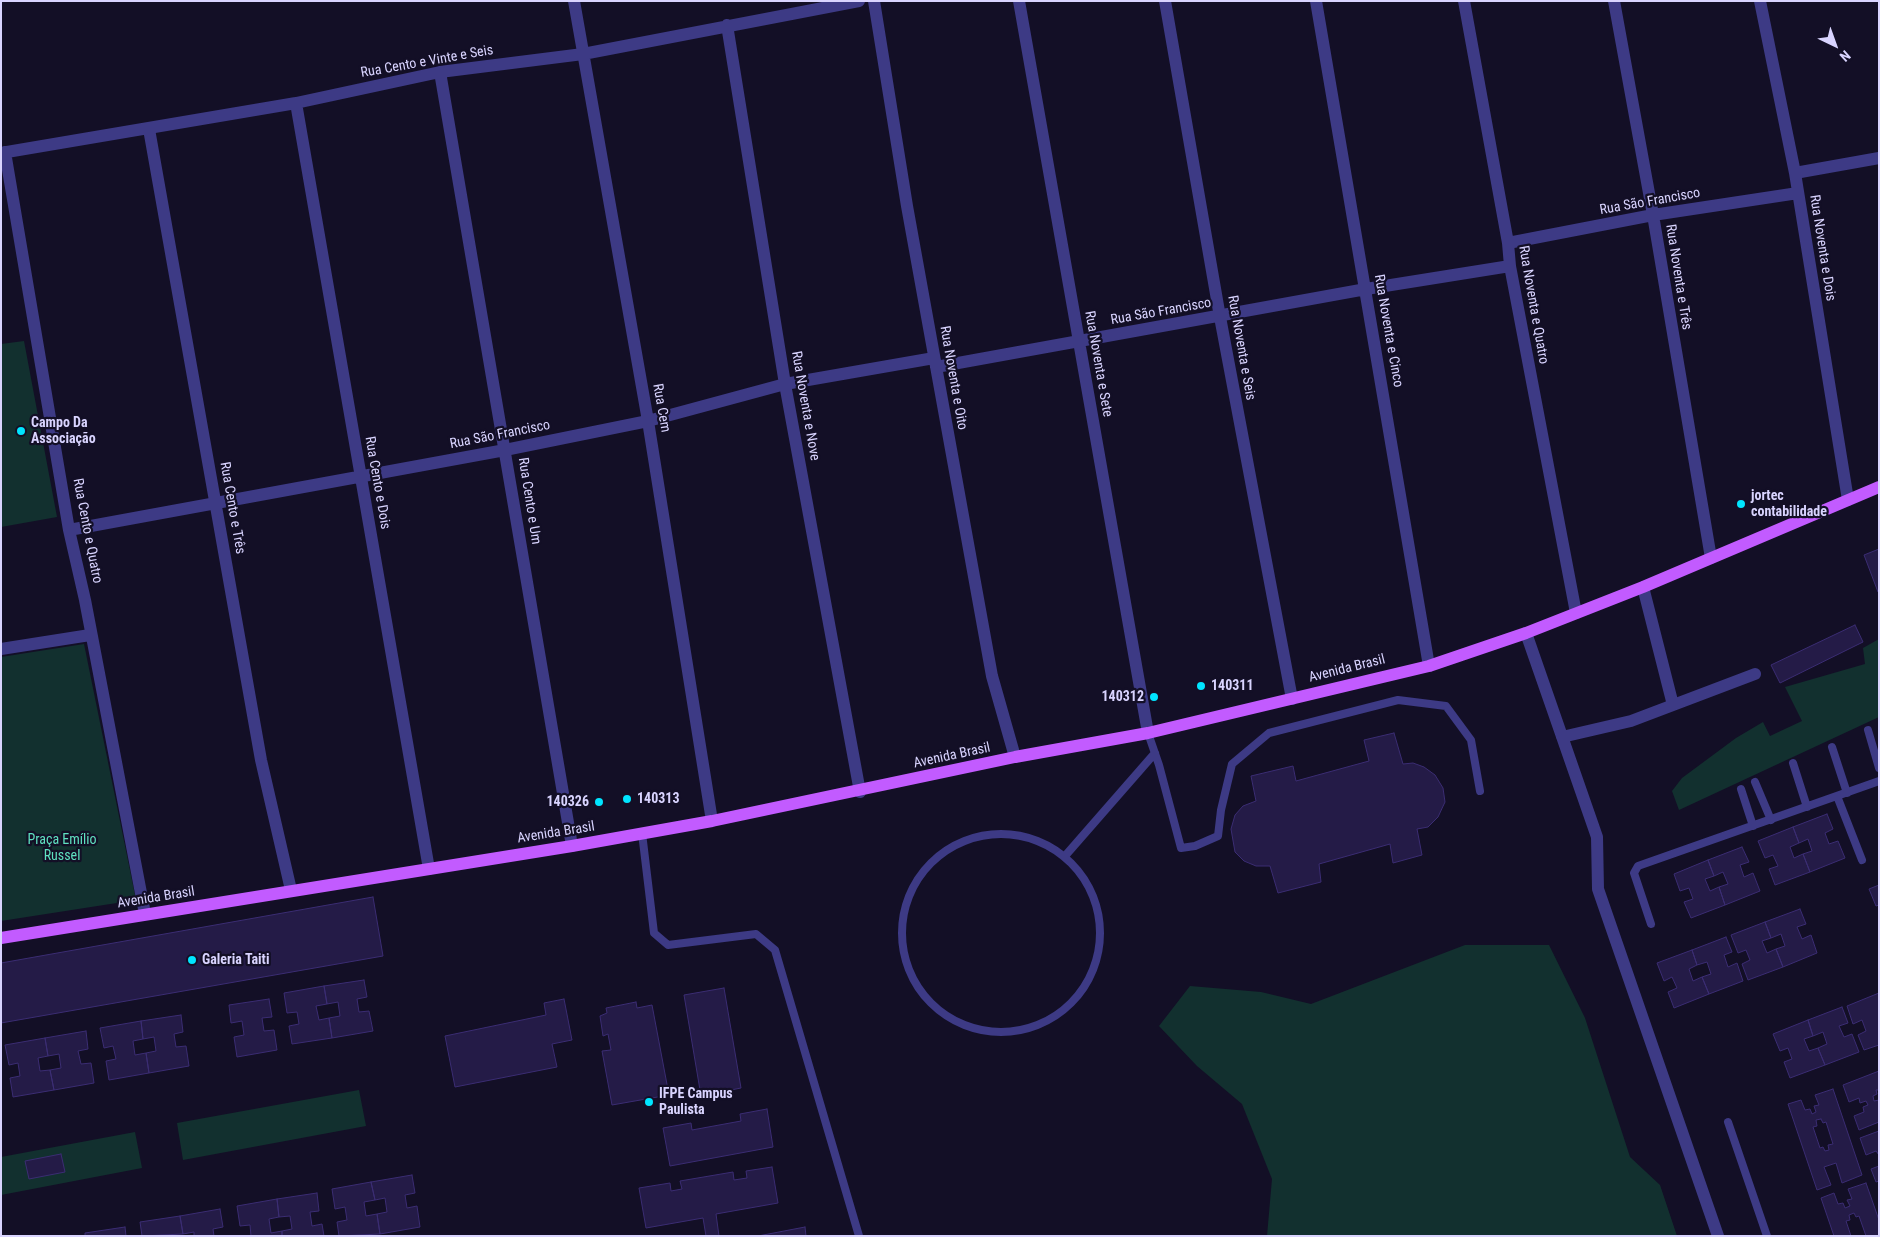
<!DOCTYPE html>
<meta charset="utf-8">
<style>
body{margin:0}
#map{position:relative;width:1880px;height:1237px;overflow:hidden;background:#130f26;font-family:"Roboto Condensed",sans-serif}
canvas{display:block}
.frame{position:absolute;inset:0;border:2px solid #d9d4ff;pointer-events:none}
.north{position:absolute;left:1810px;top:20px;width:50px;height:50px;-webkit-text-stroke:4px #130f26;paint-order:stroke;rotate:138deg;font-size:14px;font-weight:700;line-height:20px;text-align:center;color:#d9d4ff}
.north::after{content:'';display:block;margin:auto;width:18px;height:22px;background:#d9d4ff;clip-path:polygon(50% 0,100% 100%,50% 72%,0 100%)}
</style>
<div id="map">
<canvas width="1880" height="1237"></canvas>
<div class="frame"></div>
<div class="north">N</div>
</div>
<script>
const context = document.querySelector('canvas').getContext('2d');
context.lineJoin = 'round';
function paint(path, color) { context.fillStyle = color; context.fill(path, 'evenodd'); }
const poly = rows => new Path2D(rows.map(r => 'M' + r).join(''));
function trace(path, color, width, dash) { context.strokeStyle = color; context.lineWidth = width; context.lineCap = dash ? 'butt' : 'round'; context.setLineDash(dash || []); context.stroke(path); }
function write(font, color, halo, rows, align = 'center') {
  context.font = font + ' "Roboto Condensed",sans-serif'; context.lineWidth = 4.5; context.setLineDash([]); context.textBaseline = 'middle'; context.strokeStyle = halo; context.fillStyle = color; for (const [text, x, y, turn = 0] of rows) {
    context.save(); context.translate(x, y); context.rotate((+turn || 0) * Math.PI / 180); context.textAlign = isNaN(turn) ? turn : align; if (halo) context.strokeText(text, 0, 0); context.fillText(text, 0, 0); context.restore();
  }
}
paint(poly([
 [24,341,57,517,1,527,1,344],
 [1879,639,1879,717,1679,810,1672,791,1682,778,1736,738,1763,722,1770,736,1802,721,1785,687,1865,664,1863,648],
 [84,644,136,900,1,921,1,657],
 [1465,945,1549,945,1585,1018,1630,1157,1660,1185,1677,1236,1267,1236,1272,1179,1242,1104,1197,1066,1159,1026,1190,986,1261,992,1311,1004],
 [359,1090,366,1126,183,1160,177,1123],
 [135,1132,142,1168,1,1195,1,1157]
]), '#12302f');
const building = poly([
 [1879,549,1879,591,1878,592,1864,555,1879,549],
 [1855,625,1863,642,1780,683,1771,665,1855,625],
 [1394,733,1403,764,1413,763,1424,767,1435,775,1443,788,1445,802,1438,817,1428,827,1417,829,1422,855,1393,863,1390,844,1319,864,1321,882,1278,893,1270,866,1256,866,1244,861,1235,852,1231,829,1235,815,1243,806,1256,801,1251,776,1293,766,1296,781,1369,761,1364,740,1394,733],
 [1827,814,1833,829,1825,833,1829,844,1838,841,1845,858,1810,872,1803,854,1812,851,1808,839,1799,843,1793,827,1827,814],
 [1793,827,1799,843,1790,847,1794,858,1803,854,1810,872,1775,885,1769,869,1778,866,1773,855,1765,858,1758,841,1793,827],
 [1742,847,1749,862,1740,865,1744,877,1753,873,1760,891,1725,905,1719,887,1728,884,1723,872,1714,876,1708,860,1742,847],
 [1708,860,1714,876,1705,879,1710,891,1719,887,1725,905,1691,918,1684,902,1693,899,1689,888,1680,891,1674,874,1708,860],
 [1879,885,1879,905,1876,906,1869,889,1879,885],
 [373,897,383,956,1,1023,1,963,373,897],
 [1800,909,1806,924,1797,927,1802,939,1811,935,1817,953,1783,967,1776,949,1785,946,1781,934,1771,938,1765,922,1800,909],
 [1765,922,1771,938,1762,941,1767,953,1776,949,1783,967,1748,980,1742,964,1750,960,1746,950,1738,953,1731,935,1765,922],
 [1726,937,1732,952,1724,955,1728,967,1737,963,1743,981,1709,994,1702,977,1711,974,1707,962,1697,965,1692,950,1726,937],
 [1692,950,1697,965,1689,969,1693,981,1702,977,1709,994,1674,1008,1668,992,1677,988,1672,977,1664,981,1657,963,1692,950],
 [364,980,367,997,357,999,359,1012,369,1011,373,1031,332,1038,329,1018,340,1016,338,1002,327,1004,324,986,364,980],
 [324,986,327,1004,316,1006,319,1020,329,1018,332,1038,292,1044,289,1026,299,1024,297,1012,287,1013,284,993,324,986],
 [724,988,741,1088,701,1096,684,995,724,988],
 [1879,993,1879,1045,1864,1050,1858,1035,1866,1031,1862,1020,1853,1024,1847,1006,1879,993],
 [269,999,272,1017,262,1018,264,1031,274,1030,277,1050,237,1057,234,1037,244,1035,242,1021,231,1023,229,1005,269,999],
 [564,999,572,1040,552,1044,557,1067,455,1087,445,1036,546,1015,544,1003,564,999],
 [636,1002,637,1008,652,1005,669,1095,612,1105,602,1051,611,1050,608,1034,603,1036,600,1016,607,1013,606,1008,636,1002],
 [1842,1007,1848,1023,1839,1026,1844,1037,1852,1034,1859,1052,1825,1065,1818,1048,1827,1044,1823,1032,1813,1036,1808,1020,1842,1007],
 [181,1015,183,1032,174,1034,176,1047,186,1046,189,1066,149,1073,146,1053,156,1051,154,1037,143,1039,141,1021,181,1015],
 [1808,1020,1813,1036,1804,1039,1809,1051,1818,1048,1825,1065,1790,1078,1784,1062,1792,1059,1788,1048,1780,1051,1773,1034,1808,1020],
 [141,1021,143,1039,133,1041,135,1055,146,1053,149,1073,109,1080,106,1061,116,1059,113,1046,104,1048,100,1028,141,1021],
 [86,1031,88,1049,78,1051,81,1064,91,1063,94,1083,54,1090,50,1070,61,1068,59,1054,48,1056,45,1038,86,1031],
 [45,1038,48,1056,38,1058,40,1071,50,1070,54,1090,13,1097,10,1078,20,1076,18,1063,9,1065,5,1045,45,1038],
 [1879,1071,1879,1090,1876,1090,1877,1094,1873,1096,1874,1101,1879,1100,1879,1122,1859,1130,1854,1116,1864,1112,1863,1107,1868,1105,1866,1101,1860,1103,1859,1098,1849,1102,1843,1085,1879,1071],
 [1833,1089,1862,1175,1842,1183,1836,1163,1824,1167,1831,1185,1817,1190,1788,1104,1801,1100,1805,1110,1810,1109,1812,1114,1816,1112,1814,1106,1819,1105,1815,1095,1833,1089],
 [1821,1119,1823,1123,1826,1122,1833,1144,1828,1145,1829,1150,1825,1151,1823,1147,1820,1148,1813,1127,1817,1126,1816,1120,1821,1119],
 [767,1109,773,1147,670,1166,663,1128,691,1123,692,1130,741,1121,740,1114,767,1109],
 [1879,1131,1879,1155,1876,1151,1866,1155,1860,1138,1879,1131],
 [61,1154,65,1172,29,1179,25,1161,61,1154],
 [1879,1166,1879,1181,1876,1182,1871,1169,1879,1166],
 [772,1167,778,1203,716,1214,719,1236,706,1236,703,1218,646,1228,639,1188,670,1183,671,1191,682,1189,680,1181,733,1172,734,1180,747,1178,746,1171,772,1167],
 [412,1175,415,1193,405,1195,407,1208,417,1206,420,1227,380,1234,377,1214,387,1212,385,1198,375,1200,371,1182,412,1175],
 [371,1182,375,1200,364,1202,366,1216,377,1214,380,1234,339,1236,337,1222,347,1220,345,1207,335,1209,332,1189,371,1182],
 [1866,1183,1879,1220,1879,1236,1866,1236,1859,1216,1856,1217,1854,1213,1849,1215,1850,1220,1846,1221,1851,1236,1834,1236,1821,1198,1834,1193,1838,1204,1843,1203,1845,1208,1850,1206,1847,1200,1852,1199,1848,1189,1866,1183],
 [317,1193,319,1211,310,1212,312,1226,322,1224,324,1236,282,1236,282,1231,292,1229,290,1216,279,1217,277,1199,317,1193],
 [277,1199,279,1217,269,1219,271,1233,282,1231,282,1236,251,1236,250,1225,240,1226,237,1206,277,1199],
 [220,1209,223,1227,213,1229,214,1236,194,1236,194,1232,183,1234,180,1216,220,1209],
 [180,1216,183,1234,142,1236,140,1222,180,1216],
 [125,1227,126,1236,85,1236,85,1233,125,1227],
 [805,1227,806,1236,758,1236,805,1227]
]);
paint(building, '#241b47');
trace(building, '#3b2d73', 1);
trace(poly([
 [1868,730,1879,768],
 [1148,733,1159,765,1181,848,1195,846,1218,836,1221,810,1232,764,1269,733,1398,700,1446,706,1471,740,1480,791],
 [1832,747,1847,793],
 [1793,763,1807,807],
 [1755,782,1771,820],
 [1741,789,1753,826],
 [1837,796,1862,860],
 [642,833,654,933,668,945,756,934,775,950,859,1236],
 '902 933a99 99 0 1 1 198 0a99 99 0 1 1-198 0Z',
 [1065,856,1155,753],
 [1651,924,1634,873,1638,866,1879,781],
 [1728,1122,1767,1236]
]), '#3d3a85', 8);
trace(poly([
 [574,1,648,421,712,821],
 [874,1,907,206,992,676,1015,757],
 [1019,1,1148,733],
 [1165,1,1220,317,1292,699],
 [1316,1,1429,666],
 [1464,1,1508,243,1510,266,1576,613],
 [1614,1,1653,215,1711,558],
 [1760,1,1795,173,1848,500],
 [727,25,785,384,860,792],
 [440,72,572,846],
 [296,103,429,869],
 [149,129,261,760,291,890],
 [5,152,69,530,85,600,145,914],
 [1,153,296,103,440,72,583,54,859,1],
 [1795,173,1879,158],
 [1508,243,1653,215,1798,193],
 [936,367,1366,289,1510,266],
 [69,530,505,450,648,421,785,384,934,358],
 [1643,587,1673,705],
 [1526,633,1597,837,1598,889,1718,1236],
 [1,649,90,635],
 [1562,737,1631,721,1755,674]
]), '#3d3a85', 12);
trace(poly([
 [1,938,572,846,712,821,1015,757,1148,733,1429,666,1526,633,1643,587,1879,487]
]), '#c25bff', 12);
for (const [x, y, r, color] of [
 [21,431,5,"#00e5ff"],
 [1741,504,5,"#00e5ff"],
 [1201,686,5,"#00e5ff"],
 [1154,697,5,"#00e5ff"],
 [627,799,5,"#00e5ff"],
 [599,802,5,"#00e5ff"],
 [192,960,5,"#00e5ff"],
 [649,1102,5,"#00e5ff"]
]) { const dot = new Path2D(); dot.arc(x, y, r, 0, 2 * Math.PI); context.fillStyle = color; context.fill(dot); trace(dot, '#130f26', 2); }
write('14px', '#d9d4ff', '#130f26', [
 ["Rua Cento e Vinte e Seis",427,62,-10],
 ["Rua São Francisco",1650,202,-10],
 ["Rua Noventa e Dois",1822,248,81],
 ["Rua Noventa e Três",1678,277,81],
 ["Rua Noventa e Quatro",1533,305,80],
 ["Rua São Francisco",1161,312,-10],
 ["Rua Noventa e Cinco",1388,331,80],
 ["Rua Noventa e Seis",1241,348,80],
 ["Rua Noventa e Sete",1098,364,80],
 ["Rua Noventa e Oito",953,378,80],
 ["Rua Noventa e Nove",805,406,80],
 ["Rua Cem",661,408,80],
 ["Rua São Francisco",500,435,-11],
 ["Rua Cento e Dois",377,483,80],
 ["Rua Cento e Um",529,501,81],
 ["Rua Cento e Três",232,508,80],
 ["Rua Cento e Quatro",87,531,79],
 ["Avenida Brasil",1347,669,-14],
 ["Avenida Brasil",952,756,-12],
 ["Avenida Brasil",556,833,-9],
 ["Avenida Brasil",156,898,-9]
]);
write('bold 14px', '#d9d4ff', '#130f26', [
 ["Campo Da",31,423],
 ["Associação",31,439],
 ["jortec",1751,496],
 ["contabilidade",1751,512],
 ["140311",1211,686],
 ["140312",1144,697,"right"],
 ["140313",637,799],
 ["140326",589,802,"right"],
 ["Galeria Taiti",202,960],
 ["IFPE Campus",659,1094],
 ["Paulista",659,1110]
], 'left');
write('14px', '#5fe0c0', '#130f26', [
 ["Praça Emílio",62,840],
 ["Russel",62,856]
]);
</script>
